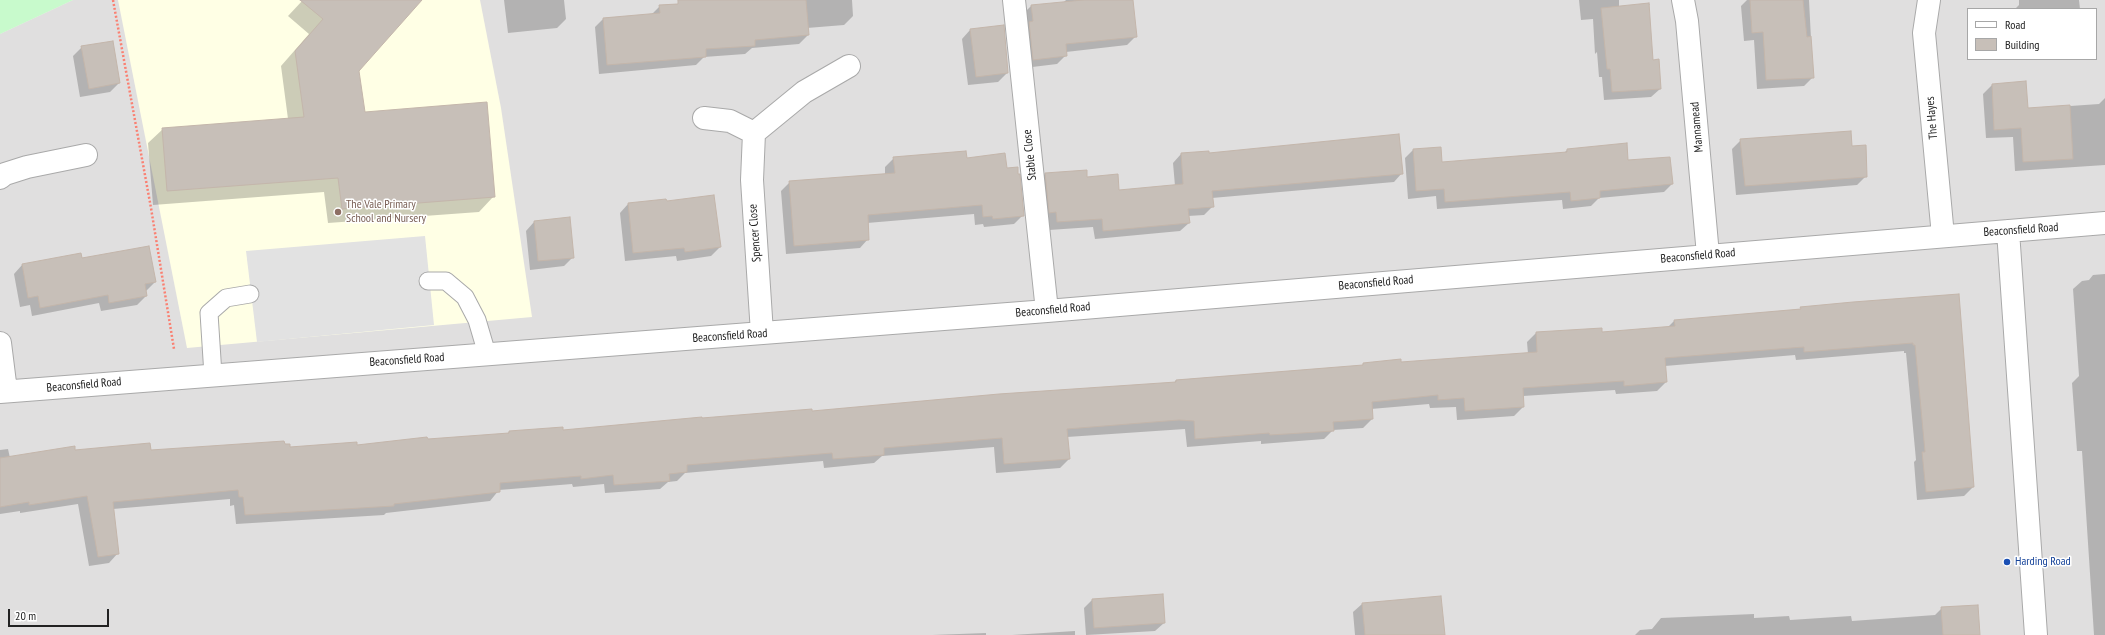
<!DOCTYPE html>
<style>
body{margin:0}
#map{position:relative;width:2105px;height:635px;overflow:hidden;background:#f2efe9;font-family:"PT Sans Narrow",sans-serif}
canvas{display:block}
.legend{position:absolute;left:1967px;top:8px;width:130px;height:52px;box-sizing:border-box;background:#fff;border:1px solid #a7a7a7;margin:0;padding:5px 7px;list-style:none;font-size:12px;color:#222}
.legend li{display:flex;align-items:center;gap:8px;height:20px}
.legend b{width:20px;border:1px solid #a7a7a7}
.scale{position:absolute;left:8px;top:609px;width:101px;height:18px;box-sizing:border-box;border:2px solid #222;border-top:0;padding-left:5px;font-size:12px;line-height:14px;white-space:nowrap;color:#222;-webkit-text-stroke:3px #fff;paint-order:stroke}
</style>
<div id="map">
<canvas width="2105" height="635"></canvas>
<ul class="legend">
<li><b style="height:5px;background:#fff"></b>Road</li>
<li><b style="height:11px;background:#c7bfb8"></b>Building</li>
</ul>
<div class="scale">20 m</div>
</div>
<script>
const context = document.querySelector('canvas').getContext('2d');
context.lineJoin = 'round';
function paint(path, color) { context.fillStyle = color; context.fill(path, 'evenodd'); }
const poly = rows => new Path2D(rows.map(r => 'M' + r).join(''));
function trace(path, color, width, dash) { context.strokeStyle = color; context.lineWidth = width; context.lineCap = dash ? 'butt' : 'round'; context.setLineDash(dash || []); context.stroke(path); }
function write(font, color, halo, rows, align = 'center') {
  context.font = font + ' "PT Sans Narrow",sans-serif'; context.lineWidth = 3; context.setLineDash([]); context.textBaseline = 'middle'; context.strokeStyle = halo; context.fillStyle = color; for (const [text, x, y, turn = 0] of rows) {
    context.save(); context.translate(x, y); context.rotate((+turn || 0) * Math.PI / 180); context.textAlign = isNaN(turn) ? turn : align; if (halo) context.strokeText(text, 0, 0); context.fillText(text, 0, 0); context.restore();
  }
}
paint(poly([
 [73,0,2105,0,2105,635,0,635,0,34],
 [1968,9,2096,9,2096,59,1968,59]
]), '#e0dfdf');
paint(poly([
 [118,0,480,0,501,108,532,317,187,348]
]), '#ffffe5');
paint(poly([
 [0,0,73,0,0,34]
]), '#c8facc');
paint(poly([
 [425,236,434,325,257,342,246,251]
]), '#e2e2e2');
paint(poly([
 [303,0,421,0,358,71,364,113,493,197,479,212,328,223,324,192,153,205,148,143,163,129,288,119,281,66,309,34,288,16],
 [504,0,564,0,566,19,557,28,508,33],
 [717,0,852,0,853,16,844,25,807,28,808,35,799,44,752,48,745,54,704,57,696,65,599,74,595,27,604,18,651,15,660,6],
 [1066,0,1132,0,1136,36,1127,45,1066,52,1066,55,1057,64,1024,68,1022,15,1031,6,1063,3],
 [1579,0,1619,0,1619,7,1650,4,1648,7,1652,61,1660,89,1651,97,1604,100,1602,77,1599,77,1597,52,1595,54,1593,19,1581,20],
 [1747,0,1809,0,1813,77,1804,86,1757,89,1754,40,1744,41,1741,6],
 [2019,0,2079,0,2080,9,2015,9,2019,5],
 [970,30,1007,73,998,82,968,85,962,39],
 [82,47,119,83,110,92,80,97,73,56],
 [1992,85,2027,109,2099,104,2105,98,2105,165,2015,171,2013,137,1986,138,1983,94],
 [1741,140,1851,147,1866,176,1857,185,1736,195,1732,149],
 [1440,148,1441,164,1564,153,1567,150,1627,161,1672,184,1664,192,1599,198,1591,206,1563,209,1562,200,1437,209,1436,196,1408,199,1405,158,1413,150],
 [1181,154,1208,154,1402,173,1394,182,1212,198,1213,206,1204,215,1188,216,1189,223,1180,231,1095,239,1093,227,1049,230,1037,182,1045,174,1086,178,1118,191,1175,186,1173,163],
 [894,158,966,159,1006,170,1023,215,1014,224,984,227,983,224,975,225,974,214,867,223,868,239,860,248,786,254,781,191,790,182,885,174,885,167],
 [713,196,720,247,711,256,677,261,676,256,625,261,620,213,628,204,666,203],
 [534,222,573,257,564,266,530,270,526,231],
 [81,259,155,282,146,291,146,296,137,305,101,311,99,303,32,316,30,305,20,307,14,274,22,265],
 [2105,274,2105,635,2094,635,2082,451,2077,451,2072,383,2079,376,2073,289,2082,281,2089,280,2093,275],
 [1958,295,1973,487,1964,496,1917,500,1914,462,1916,460,1906,353,1904,353,1904,351,1796,360,1795,355,1665,366,1666,382,1657,391,1616,394,1615,390,1523,396,1523,407,1514,416,1457,420,1456,407,1430,408,1429,404,1371,409,1372,419,1363,428,1333,430,1324,439,1261,444,1261,441,1187,447,1185,429,1067,437,1069,459,1060,468,996,473,994,447,882,456,874,463,824,468,823,461,685,473,677,481,668,482,660,489,605,493,604,484,573,487,572,484,499,490,490,501,386,513,384,515,236,524,234,505,230,506,230,499,113,509,118,553,109,563,89,566,78,504,20,513,20,511,0,514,0,450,8,449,10,458,74,451,150,451,284,445,289,448,356,446,507,434,509,432,562,431,811,412,1174,383,1176,380,1362,366,1363,364,1400,364,1528,354,1527,342,1536,333,1602,333,1667,328,1674,321],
 [1092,600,1164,623,1155,631,1086,635,1084,608],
 [1362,604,1444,635,1355,635,1353,612],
 [1942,608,1979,635,1635,635,1640,630,1652,629,1661,618,1754,614,1754,618,1789,616,1790,620,1851,616,1852,621,1935,615],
 [1075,631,1075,635,1012,635],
 [986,633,986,635,932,635]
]), '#0003');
const building = poly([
 [300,0,422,0,359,71,365,112,487,102,495,197,342,209,338,178,167,191,162,128,304,117,295,51,323,19,300,0],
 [678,0,806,0,809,35,755,40,755,46,706,49,706,57,607,65,603,18,660,13,659,5,678,4,678,0],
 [1083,0,1133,0,1137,37,1066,44,1067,56,1033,60,1029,22,1033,21,1031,5,1083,0],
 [1750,0,1803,0,1807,37,1811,36,1814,78,1766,80,1763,32,1752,33,1750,0],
 [1649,3,1653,60,1659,59,1661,89,1612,92,1610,69,1607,69,1601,8,1649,3],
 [1004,25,1008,73,976,77,970,29,1004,25],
 [113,41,120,83,89,89,81,46,113,41],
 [2026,81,2028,108,2070,105,2073,159,2023,162,2021,128,1994,130,1992,84,2026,81],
 [1851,131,1852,146,1866,145,1867,177,1745,186,1740,139,1851,131],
 [1399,134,1403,174,1212,191,1214,207,1188,209,1190,223,1103,231,1102,219,1057,222,1056,212,1049,213,1045,173,1087,170,1087,177,1118,174,1119,190,1183,184,1181,153,1209,151,1209,153,1399,134],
 [1627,143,1628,160,1670,157,1673,184,1600,191,1600,198,1571,201,1570,192,1445,202,1444,189,1416,191,1413,149,1441,147,1442,162,1567,152,1567,149,1627,143],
 [966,151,967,158,1005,153,1007,168,1018,167,1018,174,1020,174,1024,216,993,219,992,216,983,217,982,205,868,215,869,240,794,246,789,181,895,173,893,157,966,151],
 [714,195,721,247,685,252,684,248,633,253,628,203,666,199,667,201,714,195],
 [570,217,574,258,538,261,534,221,570,217],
 [149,246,156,282,145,284,147,296,109,303,108,295,40,308,38,296,28,298,22,264,81,253,82,258,149,246],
 [1959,294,1974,487,1926,492,1922,452,1925,452,1915,345,1913,345,1913,343,1804,352,1804,347,1665,358,1667,382,1624,386,1624,381,1523,388,1524,407,1465,411,1464,398,1438,400,1438,395,1372,402,1373,419,1333,422,1334,431,1270,435,1269,433,1195,439,1194,421,1179,420,1067,429,1070,459,1004,464,1002,438,884,448,884,455,833,459,832,453,687,465,687,472,669,474,670,481,614,485,613,475,581,479,581,476,500,483,500,492,394,504,394,506,245,515,243,497,239,497,238,490,113,502,119,554,98,557,87,496,29,505,29,502,0,507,0,458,75,446,75,450,150,443,151,450,284,441,285,444,290,444,290,447,357,442,357,445,427,437,428,439,509,433,509,431,563,427,563,430,702,417,702,418,812,409,812,411,999,394,1176,382,1176,380,1363,365,1363,363,1401,359,1401,362,1537,352,1536,332,1602,328,1602,332,1675,326,1674,320,1801,309,1800,307,1853,302,1959,294],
 [1163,594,1165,623,1094,628,1092,599,1163,594],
 [1441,596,1445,635,1365,635,1362,603,1441,596],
 [1978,605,1980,635,1943,635,1941,607,1978,605]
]);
paint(building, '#c7bfb8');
trace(building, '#c4b6ab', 1);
const service = poly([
 [428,281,446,281,465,297,477,320,487,354],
 [213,375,209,313,226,298,250,294]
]);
const minor = poly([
 [1014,0,1047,311],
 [1683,0,1687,21,1708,255],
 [1929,0,1924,33,1943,236],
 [704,118,730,121,754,133],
 [0,178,5,174,27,167,86,155],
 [2008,231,2036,635],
 [762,333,752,180,754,133,804,92,849,66],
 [0,343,6,391],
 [0,392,1047,311,2105,223]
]);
trace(service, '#a9a9a9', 19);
trace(minor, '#a9a9a9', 24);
trace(poly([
 [113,0,151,208,174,349]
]), '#fa8072', 2.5, [2, 2]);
trace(service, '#fff', 17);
trace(minor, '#fff', 22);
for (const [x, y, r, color] of [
 [338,212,4,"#8d6e63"],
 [2007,562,4,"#1a4fb4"]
]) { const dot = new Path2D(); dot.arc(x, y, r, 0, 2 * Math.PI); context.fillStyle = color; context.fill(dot); trace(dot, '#fff', 1.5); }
write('12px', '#222', '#fff', [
 ["The Hayes",1932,118,-95],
 ["Mannamead",1697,127,-95],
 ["Stable Close",1030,155,-96],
 ["Beaconsfield Road",2021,230,-4],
 ["Spencer Close",755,233,-94],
 ["Beaconsfield Road",1698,256,-5],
 ["Beaconsfield Road",1376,283,-5],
 ["Beaconsfield Road",1053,310,-5],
 ["Beaconsfield Road",730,336,-4],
 ["Beaconsfield Road",407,360,-4],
 ["Beaconsfield Road",84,385,-5]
]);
write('12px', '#785e54', '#fff', [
 ["The Vale Primary",346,205],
 ["School and Nursery",346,219]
], 'left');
write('12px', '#164399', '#fff', [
 ["Harding Road",2015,562]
], 'left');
</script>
